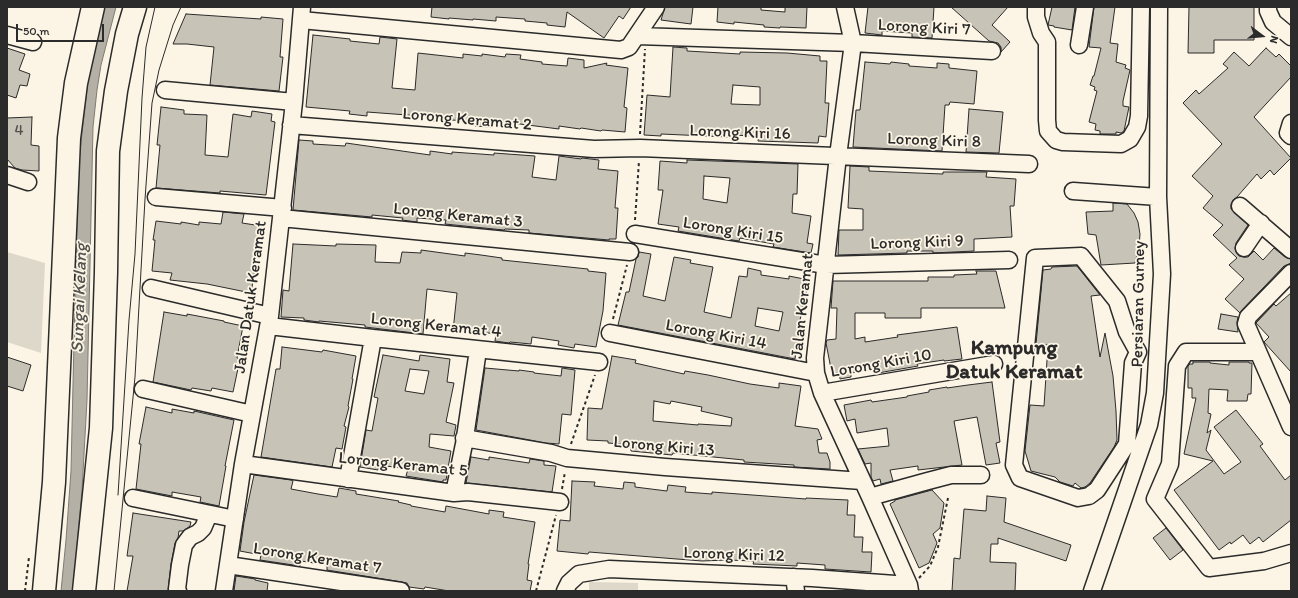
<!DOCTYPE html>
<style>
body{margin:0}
#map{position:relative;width:1298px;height:598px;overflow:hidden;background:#fcf5e5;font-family:Itim,sans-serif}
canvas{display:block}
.frame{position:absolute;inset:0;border:8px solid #2b2b2b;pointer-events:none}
.north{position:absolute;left:1242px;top:16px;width:40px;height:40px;-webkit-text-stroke:3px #fcf5e5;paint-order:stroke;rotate:106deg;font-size:11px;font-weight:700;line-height:16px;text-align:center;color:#2b2b2b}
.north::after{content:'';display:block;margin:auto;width:14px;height:18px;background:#2b2b2b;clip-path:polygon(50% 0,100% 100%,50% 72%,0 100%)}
.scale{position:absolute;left:16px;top:24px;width:88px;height:18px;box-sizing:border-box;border:2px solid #2b2b2b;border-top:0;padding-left:5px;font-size:12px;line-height:14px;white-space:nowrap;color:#2b2b2b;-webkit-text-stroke:3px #fcf5e5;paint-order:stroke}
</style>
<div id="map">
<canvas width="1298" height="598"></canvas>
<div class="frame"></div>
<div class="north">N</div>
<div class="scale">50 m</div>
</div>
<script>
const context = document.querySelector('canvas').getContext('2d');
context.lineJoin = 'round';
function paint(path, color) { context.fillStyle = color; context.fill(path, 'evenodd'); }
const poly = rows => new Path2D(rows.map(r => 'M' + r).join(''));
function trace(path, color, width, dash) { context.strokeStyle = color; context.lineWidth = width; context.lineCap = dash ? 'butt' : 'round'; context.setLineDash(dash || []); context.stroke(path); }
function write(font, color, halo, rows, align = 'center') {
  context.font = font + ' Itim,sans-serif'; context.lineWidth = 3.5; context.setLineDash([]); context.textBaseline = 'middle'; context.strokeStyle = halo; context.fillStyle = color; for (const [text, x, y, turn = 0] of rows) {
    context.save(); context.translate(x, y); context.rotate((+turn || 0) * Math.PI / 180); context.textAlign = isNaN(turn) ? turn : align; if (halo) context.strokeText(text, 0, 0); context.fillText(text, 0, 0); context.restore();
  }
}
paint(poly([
 [7,252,45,263,41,353,7,342],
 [589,582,638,583,638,591,589,591]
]), '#ded8ca');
const water = poly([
 [102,7,116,7,101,65,97,90,93,127,87,400,82,490,73,591,61,591,66,540,71,471,78,169,90,62,102,7]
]);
paint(water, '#b4b0a5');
trace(water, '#7d7b74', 1);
const building = poly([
 [432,7,631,7,623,19,619,16,604,38,567,12,565,27,547,25,547,23,525,21,525,19,496,17,496,21,473,19,473,20,449,18,449,19,431,17,432,7],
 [665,7,693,7,691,24,661,20,665,7],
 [718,7,761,7,761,10,785,12,785,7,807,7,806,28,780,27,780,28,764,27,764,25,734,22,734,24,717,22,718,7],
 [868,7,934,7,932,38,912,37,912,33,882,31,882,35,865,33,868,7],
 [951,7,1008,7,992,25,1010,42,1001,52,1001,47,998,43,989,41,951,7],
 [1052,7,1075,7,1072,30,1054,27,1054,26,1048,25,1052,7],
 [1094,7,1115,7,1110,43,1118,44,1116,62,1126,65,1125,68,1130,70,1123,101,1123,106,1129,107,1124,131,1121,133,1116,132,1116,134,1100,134,1100,131,1095,130,1096,124,1089,122,1097,91,1094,90,1095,87,1090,85,1093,76,1094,76,1101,48,1089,47,1094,7],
 [1189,7,1254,7,1254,40,1214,40,1214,53,1188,53,1189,7],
 [186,14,261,19,261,17,283,19,280,57,283,57,279,91,210,85,214,47,187,44,173,44,186,14],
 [313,35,350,39,350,41,379,44,380,37,397,39,392,88,415,90,418,53,463,58,463,54,482,56,482,54,505,57,506,54,521,55,520,59,542,62,542,64,567,66,568,58,584,60,584,68,607,63,606,65,628,68,624,107,627,108,625,132,602,130,601,131,581,128,580,129,559,126,559,129,512,123,511,128,491,125,491,127,475,126,476,121,450,120,449,122,433,121,434,117,367,112,367,116,349,114,350,111,306,107,313,35],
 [673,47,687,48,687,51,740,54,740,52,787,53,820,56,820,61,827,61,825,103,829,103,826,137,819,136,818,143,758,141,758,136,729,135,729,137,661,134,661,136,644,135,647,95,670,97,673,47],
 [733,85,760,87,760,105,731,104,733,85],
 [7,48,25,54,19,70,30,74,27,86,20,85,16,98,7,95,7,48],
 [1266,48,1276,57,1279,54,1291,66,1291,77,1254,117,1291,158,1274,175,1270,170,1261,179,1257,174,1237,197,1233,200,1231,205,1231,209,1248,225,1236,243,1235,248,1236,252,1239,256,1244,257,1248,257,1254,251,1263,260,1274,248,1285,257,1291,259,1291,263,1284,266,1242,310,1240,313,1225,299,1244,279,1229,265,1237,258,1213,235,1223,225,1203,208,1213,196,1192,176,1222,144,1183,103,1196,90,1199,94,1228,68,1223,64,1234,52,1249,66,1266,48],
 [865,62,890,64,891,62,909,64,909,66,937,68,937,63,949,64,949,68,977,71,974,104,950,102,949,105,945,105,942,151,853,147,856,110,860,110,865,62],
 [161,107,184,110,184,114,207,115,205,155,228,157,233,114,251,117,252,111,272,114,271,121,275,122,266,195,220,191,220,193,156,188,160,145,157,145,161,107],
 [969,109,1003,112,999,153,966,152,969,109],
 [32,117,31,145,39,146,39,171,22,170,15,168,7,159,7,118,32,117],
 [299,140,313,141,313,144,345,146,346,143,430,155,430,151,452,154,452,152,494,155,494,153,535,156,532,177,556,180,559,156,581,159,582,158,599,160,598,169,618,171,615,208,618,208,616,239,609,239,609,240,529,233,529,230,505,229,504,230,445,224,446,220,417,218,417,222,402,220,403,218,372,215,372,217,293,210,299,140],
 [687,160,798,164,797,194,793,194,792,213,811,216,807,243,813,244,811,253,773,247,774,244,740,238,739,241,678,231,679,227,658,224,663,190,658,190,660,161,687,163,687,160],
 [704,176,730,178,727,203,703,199,704,176],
 [850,166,869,167,869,171,917,173,943,174,943,172,987,172,986,177,1016,179,1014,206,1010,206,1012,237,974,239,974,251,933,253,933,251,907,251,907,253,838,255,839,230,863,230,863,209,848,208,850,166],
 [1113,203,1127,204,1134,213,1138,222,1140,234,1139,247,1135,263,1101,265,1096,235,1088,234,1086,212,1113,211,1113,203],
 [223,212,244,214,242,223,262,226,251,293,207,284,170,280,172,273,152,271,155,240,153,240,156,221,181,224,181,222,199,225,199,222,221,224,223,212],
 [293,244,336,246,336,244,376,245,375,262,400,263,402,252,421,253,421,250,465,256,465,253,481,255,502,258,502,260,588,269,588,271,606,273,603,311,596,347,575,344,574,348,558,345,559,341,532,337,531,344,510,342,509,343,495,341,496,334,466,330,466,333,453,331,457,293,427,289,423,334,365,327,365,325,319,321,319,322,304,320,304,318,281,317,283,290,289,291,293,244],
 [639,252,651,254,643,296,665,301,674,257,691,260,690,263,713,267,704,312,731,318,739,276,747,277,748,268,761,271,761,275,789,279,789,276,809,280,800,320,795,359,618,325,626,292,629,292,636,259,638,257,639,252],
 [758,308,783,312,779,331,755,326,758,308],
 [1077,266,1100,295,1091,296,1100,357,1105,333,1113,376,1116,411,1117,440,1114,447,1090,483,1085,487,1081,488,1075,483,1073,486,1060,482,1055,477,1031,471,1025,451,1030,405,1044,406,1048,345,1036,344,1043,270,1051,269,1052,267,1077,266],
 [976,271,996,271,1005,308,921,308,921,318,885,318,885,313,855,313,855,339,865,337,865,342,898,337,897,335,957,327,962,359,944,361,944,360,917,364,918,366,878,373,877,369,851,373,851,377,840,379,839,372,832,374,826,343,827,340,836,339,837,308,831,308,833,281,928,281,928,277,954,277,954,275,977,274,976,271],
 [1291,293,1291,372,1264,342,1269,337,1256,323,1274,304,1276,306,1291,293],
 [164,312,187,316,187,314,224,321,224,322,243,326,237,358,240,359,233,392,212,388,211,391,192,388,191,390,153,382,164,312],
 [1221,314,1238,317,1237,322,1238,332,1218,329,1221,314],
 [282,347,322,352,323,350,356,356,352,379,353,379,348,406,349,407,344,426,346,427,342,449,336,448,332,467,261,457,276,369,280,369,282,347],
 [383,355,419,361,420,355,450,359,447,382,454,383,446,422,456,425,454,436,430,434,429,447,451,451,446,480,443,480,443,482,406,476,408,469,379,465,378,470,360,467,366,430,372,431,378,398,374,397,383,355],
 [410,369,429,371,424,394,405,391,410,369],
 [612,356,636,360,635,363,657,368,684,374,685,371,708,375,750,384,779,388,779,383,801,386,795,426,818,429,822,439,817,440,819,453,827,453,830,462,830,469,794,467,794,465,744,462,744,460,673,453,672,455,631,451,631,445,608,443,608,441,587,440,588,408,602,409,612,356],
 [654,401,670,404,671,401,702,407,701,411,732,418,731,426,698,424,698,425,653,421,654,401],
 [7,357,31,365,23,391,7,386,7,357],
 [1193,362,1210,362,1210,363,1229,365,1229,362,1249,362,1249,363,1252,363,1251,394,1248,394,1247,401,1227,401,1228,390,1209,389,1208,413,1211,414,1207,433,1211,430,1206,450,1224,474,1241,462,1214,427,1236,410,1263,444,1260,446,1285,480,1291,475,1291,520,1263,542,1259,537,1250,544,1243,535,1231,544,1230,542,1219,550,1174,490,1213,461,1184,454,1196,398,1192,398,1192,388,1188,388,1188,366,1190,364,1193,364,1193,362],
 [485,368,519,371,519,370,534,372,534,373,561,376,562,368,575,370,571,415,562,414,559,444,546,443,476,430,485,368],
 [992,382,1000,442,996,443,1000,463,986,465,977,417,954,421,962,465,918,470,918,466,890,470,893,481,881,484,880,479,873,481,871,477,871,463,865,464,858,449,889,446,887,428,857,433,855,419,847,421,844,405,871,400,872,402,907,397,907,396,929,392,929,390,947,387,947,388,968,385,992,382],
 [146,407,172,413,172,409,194,413,194,411,234,420,225,466,226,466,219,506,200,502,201,497,172,492,172,496,136,489,141,444,139,444,146,407],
 [471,457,489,460,489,457,529,463,530,459,544,461,544,465,556,466,552,492,466,483,471,457],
 [254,475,291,480,293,481,291,489,318,494,337,497,339,488,356,491,356,494,399,501,398,502,411,505,411,506,445,512,446,506,489,514,489,510,504,512,503,517,535,522,528,564,529,564,527,580,532,581,530,591,449,591,425,587,424,589,409,587,407,583,402,582,327,570,327,565,301,561,300,566,260,560,261,555,240,551,244,522,254,475],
 [572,481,595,482,594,486,623,489,624,482,635,483,635,487,667,491,668,485,686,487,685,492,712,494,712,492,806,499,806,498,848,500,847,515,855,515,854,537,863,537,862,552,872,552,871,572,825,569,825,565,797,563,797,566,753,564,754,561,728,560,702,561,589,552,588,554,557,551,560,520,570,521,572,481],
 [932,490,944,503,940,528,933,534,937,543,929,563,919,568,890,504,895,501,895,500,932,490],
 [987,496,1006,498,1004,522,1071,545,1066,561,998,538,998,544,991,544,990,562,1016,563,1015,591,952,591,954,558,960,559,964,509,986,511,987,496],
 [133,513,191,522,190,526,183,531,179,531,178,538,175,543,171,564,168,591,127,591,133,556,127,556,133,513],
 [1166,528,1183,550,1170,560,1153,538,1166,528],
 [236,576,255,579,255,580,268,583,267,591,234,591,236,576]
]);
paint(building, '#c8c3b7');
trace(building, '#2b2b2b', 1);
const minor = poly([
 [845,7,853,43,838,156,815,358,816,373,822,393,870,497,909,585,910,591],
 [1036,7,1036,17,1041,33,1047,42,1047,120,1048,131,1056,140,1063,142,1121,144,1130,139,1137,127,1139,116,1141,7],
 [1268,7,1268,11,1273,22,1291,37],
 [301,20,621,50,629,47,656,7],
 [7,35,33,42],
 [637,36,853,43,992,51],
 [1079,45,1085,7],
 [165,90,294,102],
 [1291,123,1288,133,1291,136],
 [291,125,594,149,640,148,1029,164],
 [7,175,28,182],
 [1073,191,1158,197],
 [156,197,283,208],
 [1240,206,1291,250],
 [281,218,630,252],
 [635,234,826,265,1009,260],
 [1244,248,1261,223],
 [1081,256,1117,301,1127,332,1138,352,1133,363,1127,444,1097,490,1089,496,1078,498,1020,478,1014,465,1035,258,1081,256],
 [1291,273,1248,317,1246,324,1291,427],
 [151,288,270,316],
 [269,326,373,338,599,362],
 [610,333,816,373],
 [1258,352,1186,352,1177,366,1170,464,1155,499,1209,568,1264,561,1291,553],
 [143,389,252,414],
 [822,393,994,364],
 [464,438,551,453,567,458,665,467,862,481],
 [243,464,454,493,468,492,560,502],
 [348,479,373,338],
 [454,493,464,444,478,350],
 [870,497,928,481,951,475,981,475],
 [133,498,235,519],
 [228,565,401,591],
 [794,577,796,591],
 [178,591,177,589,180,565,184,545,190,537,198,533,203,528,209,514],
 [224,591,243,464,270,316,294,102,302,7],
 [565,591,569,583,579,574,609,569,812,578,909,585],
 [1092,591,1149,425,1155,393,1162,274,1158,197,1159,7]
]);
const highway = poly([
 [44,591,54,482,69,138,76,83,93,7],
 [84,591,101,428,106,272,108,151,116,91,127,34,135,7]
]);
trace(minor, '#2b2b2b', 19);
trace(highway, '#2b2b2b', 25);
trace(poly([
 [640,134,645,49],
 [635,220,639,161],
 [613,319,627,265],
 [571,444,595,375],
 [562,489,565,472],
 [919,578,930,566,938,547,948,498],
 [25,591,29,557],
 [536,591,556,515]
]), '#2b2b2b', 2, [3, 3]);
trace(minor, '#fcf5e5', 16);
trace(highway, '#fcf5e5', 22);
trace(poly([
 [118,495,129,320,135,254,142,98,146,47,155,7],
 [114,591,135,377,145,199,152,103,159,70,173,25,181,7]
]), '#2b2b2b', 1);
write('15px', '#52514e', null, [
 ["4",19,131]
]);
write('17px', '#2b2b2b', '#fcf5e5', [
 ["Lorong Kiri 7",924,28,3],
 ["Lorong Keramat 2",467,120,5],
 ["Lorong Kiri 16",740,133,2],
 ["Lorong Kiri 8",934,141,2],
 ["Lorong Keramat 3",458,216,6],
 ["Lorong Kiri 15",733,231,9],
 ["Lorong Kiri 9",917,243,-2],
 ["Jalan Datuk Keramat",251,297,-82],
 ["Persiaran Gurney",1139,304,-89],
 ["Jalan Keramat",803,306,-84],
 ["Lorong Keramat 4",436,326,6],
 ["Lorong Kiri 14",716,335,11],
 ["Lorong Kiri 10",881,364,-10],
 ["Lorong Kiri 13",664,447,5],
 ["Lorong Keramat 5",403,465,6],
 ["Lorong Kiri 12",734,555,2],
 ["Lorong Keramat 7",317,559,9]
]);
write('italic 18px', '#545350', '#fcf5e5', [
 ["Sungai Kelang",80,298,-88]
]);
write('bold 21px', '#2b2b2b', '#fcf5e5', [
 ["Kampung",1014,349],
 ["Datuk Keramat",1014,373]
]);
</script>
